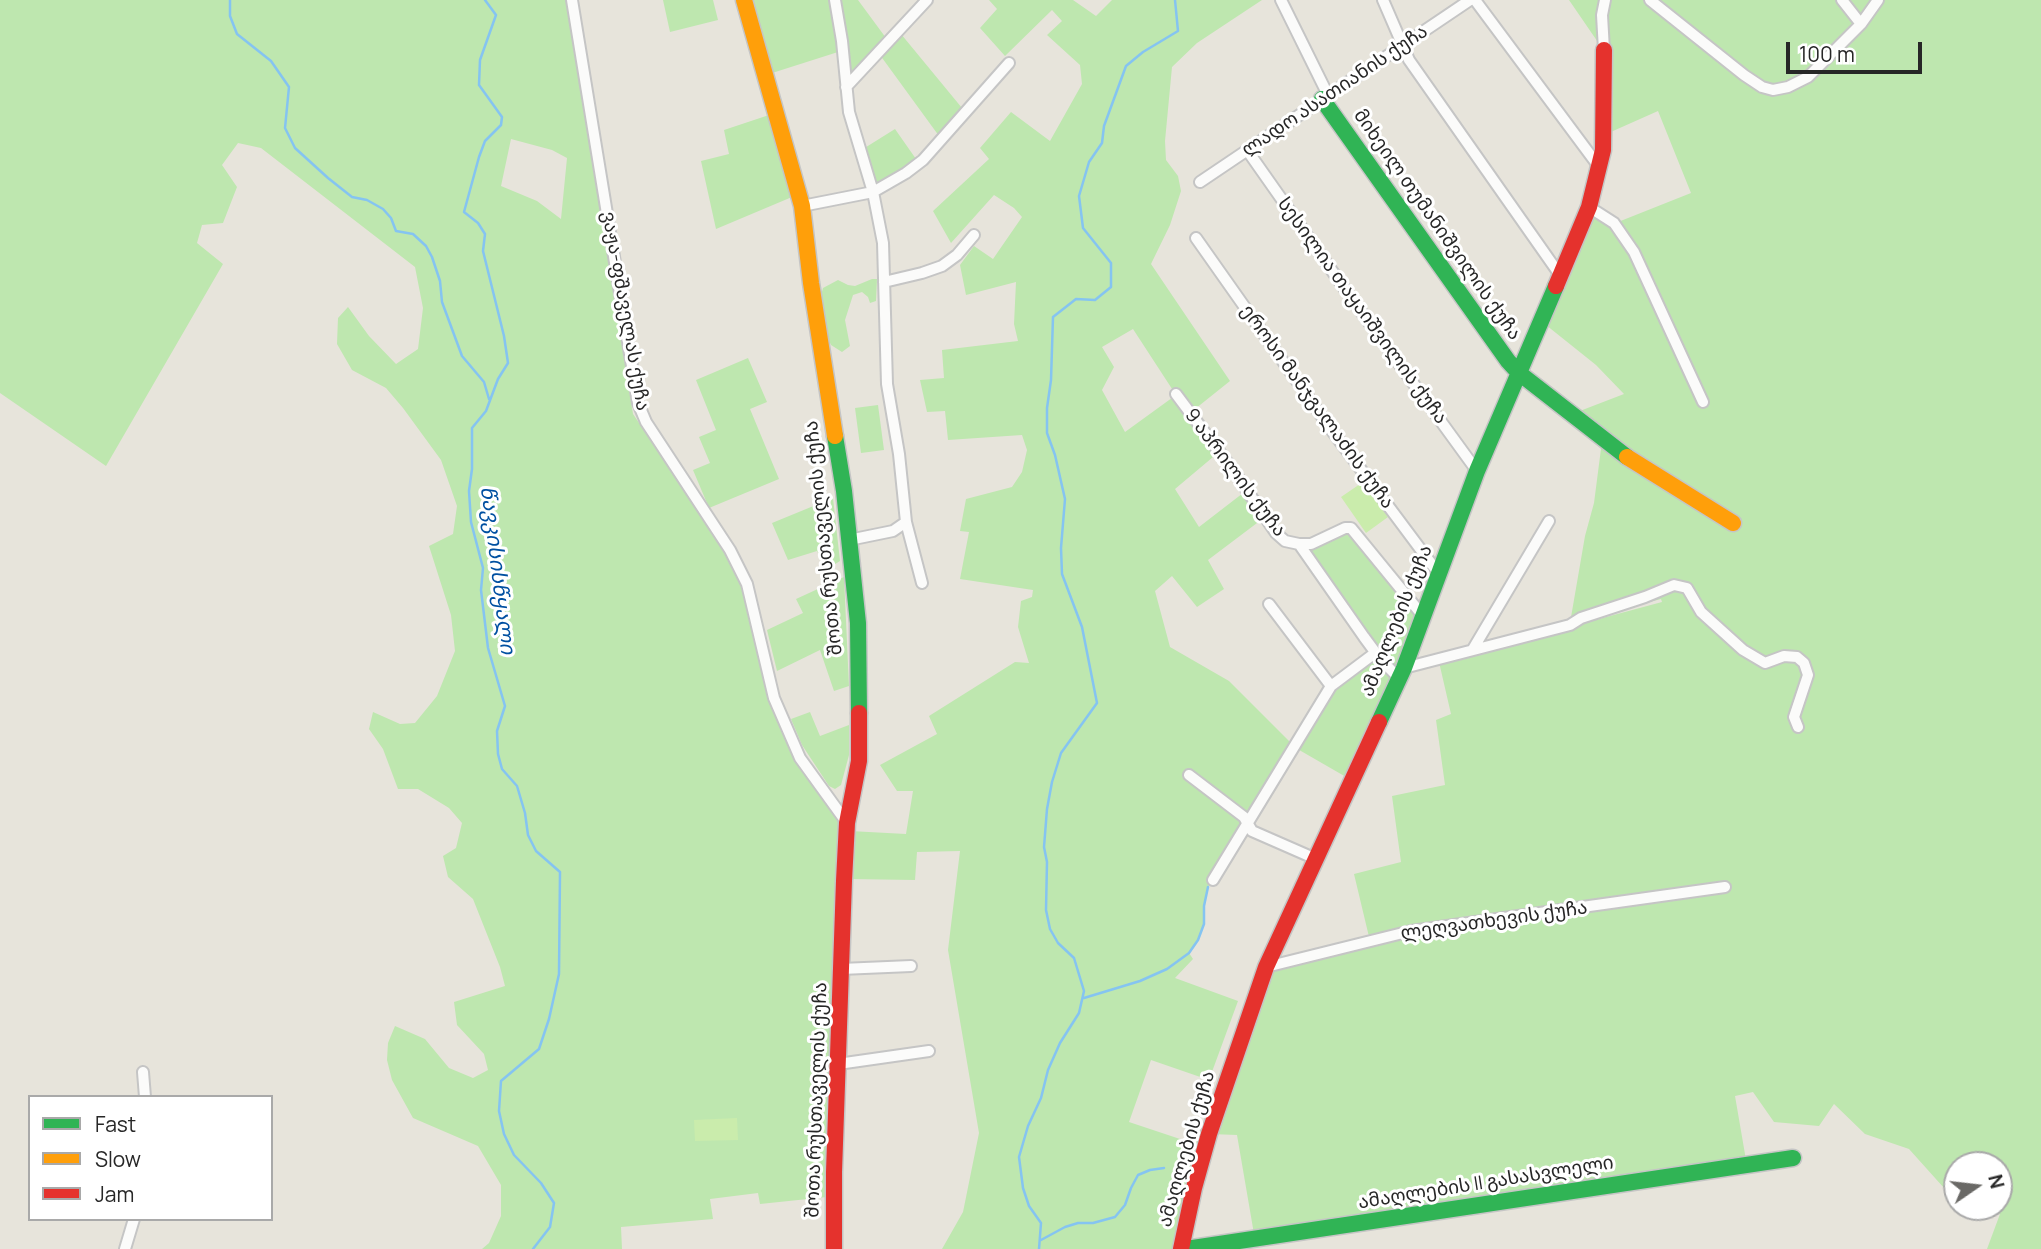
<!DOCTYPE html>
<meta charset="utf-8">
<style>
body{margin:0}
#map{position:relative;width:2041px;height:1249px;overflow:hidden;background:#e7e4db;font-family:Manrope,sans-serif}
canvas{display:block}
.legend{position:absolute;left:28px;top:1095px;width:245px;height:126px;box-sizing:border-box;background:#fff;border:2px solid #a9a9a9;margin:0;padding:9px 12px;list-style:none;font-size:21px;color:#272727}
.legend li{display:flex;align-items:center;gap:14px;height:35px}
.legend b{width:35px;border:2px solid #a9a9a9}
.north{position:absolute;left:1943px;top:1151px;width:70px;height:70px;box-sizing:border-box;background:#fff;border:2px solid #a9a9a9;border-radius:50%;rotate:76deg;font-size:19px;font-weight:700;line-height:28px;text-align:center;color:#272727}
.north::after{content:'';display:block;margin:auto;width:24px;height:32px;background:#6a6966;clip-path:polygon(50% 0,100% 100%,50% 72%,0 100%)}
.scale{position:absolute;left:1786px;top:42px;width:136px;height:32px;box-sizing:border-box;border:4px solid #272727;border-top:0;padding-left:9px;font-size:21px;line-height:24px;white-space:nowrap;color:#272727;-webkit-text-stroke:5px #fff;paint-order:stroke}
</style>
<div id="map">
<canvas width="2041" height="1249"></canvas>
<ul class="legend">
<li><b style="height:9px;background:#30b455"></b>Fast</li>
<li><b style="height:9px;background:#ff9f0a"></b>Slow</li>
<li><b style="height:9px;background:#e5322d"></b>Jam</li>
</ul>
<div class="north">N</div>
<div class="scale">100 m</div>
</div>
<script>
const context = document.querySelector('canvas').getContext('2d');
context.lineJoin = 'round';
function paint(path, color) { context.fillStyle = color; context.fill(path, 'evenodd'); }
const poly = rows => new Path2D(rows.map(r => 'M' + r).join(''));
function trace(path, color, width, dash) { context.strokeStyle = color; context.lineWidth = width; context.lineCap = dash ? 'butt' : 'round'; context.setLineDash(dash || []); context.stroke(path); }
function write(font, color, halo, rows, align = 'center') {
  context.font = font + ' Manrope,"Noto Sans Georgian",sans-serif'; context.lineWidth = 6; context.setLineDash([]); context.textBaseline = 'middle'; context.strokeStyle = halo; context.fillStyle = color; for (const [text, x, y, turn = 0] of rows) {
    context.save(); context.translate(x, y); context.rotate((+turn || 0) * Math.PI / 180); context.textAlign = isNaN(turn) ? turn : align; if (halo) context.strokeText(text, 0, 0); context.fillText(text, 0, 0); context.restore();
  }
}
paint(poly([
 [0,0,567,0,633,414,726,551,747,597,767,688,841,825,827,1197,760,1204,758,1193,710,1199,713,1219,621,1227,622,1249,482,1249,489,1243,501,1216,501,1185,478,1146,413,1118,392,1080,387,1060,388,1043,395,1026,425,1039,449,1068,473,1078,488,1070,484,1054,457,1025,454,1002,505,986,500,967,473,899,448,877,443,856,456,848,462,823,449,808,418,789,398,789,383,749,369,729,373,712,400,724,415,723,437,696,455,651,451,615,429,546,453,534,457,506,441,460,403,408,386,388,352,370,337,344,338,318,348,307,369,336,396,364,418,349,423,308,415,267,261,148,238,143,222,165,237,187,223,223,202,225,197,243,223,264,106,466,0,393],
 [511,139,552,150,567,158,561,219,537,201,501,186],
 [663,0,713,0,718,20,670,32],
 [748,0,829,0,838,52,769,74],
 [838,0,858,0,886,38,848,75,847,40],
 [989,0,1073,0,1096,16,1112,0,1262,0,1197,43,1172,67,1165,141,1166,160,1178,176,1181,191,1170,225,1151,264,1230,381,1190,413,1219,452,1175,489,1199,527,1247,490,1265,517,1208,560,1224,589,1197,607,1172,576,1155,591,1170,647,1229,681,1294,746,1331,686,1375,653,1299,544,1345,528,1423,616,1353,781,1294,747,1208,887,1204,906,1204,924,1198,940,1189,953,1193,959,1175,978,1238,1001,1209,1080,1151,1060,1129,1122,1183,1140,1209,1134,1266,967,1370,941,1354,874,1401,862,1392,796,1445,785,1436,720,1451,714,1439,662,1662,602,1661,599,1570,623,1585,536,1594,503,1602,441,1572,414,1624,394,1596,365,1546,325,1590,214,1618,222,1691,193,1658,111,1604,135,1604,51,1569,0,2041,0,2041,1249,1987,1249,2000,1214,1993,1207,1999,1207,1999,1165,1957,1165,1957,1173,1944,1188,1909,1149,1865,1134,1834,1104,1819,1126,1774,1122,1753,1092,1735,1096,1746,1160,1254,1234,1237,1135,1210,1134,1202,1161,1190,1171,1182,1205,1176,1249,942,1249,963,1212,979,1133,948,950,960,851,917,852,915,880,849,879,850,831,906,834,913,791,897,791,880,765,937,734,929,716,1015,662,1029,663,1018,627,1021,601,1032,597,1033,590,960,579,969,532,960,531,966,499,1012,487,1022,472,1027,450,1022,435,948,440,945,411,927,412,920,380,944,378,942,350,1018,341,1014,324,1016,282,966,295,960,265,974,246,993,259,1022,217,1014,208,994,195,951,243,933,211,989,159,980,148,1011,112,1050,141,1082,84,1080,65,1047,35,1062,21,1052,10,1005,56,980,28,997,9],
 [1133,329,1176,395,1125,432,1102,390,1114,367,1102,347],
 [901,34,962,108,939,136,880,55],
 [769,115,792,197,716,229,701,161,729,154,724,130],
 [895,129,916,159,875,186,863,149],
 [872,279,877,279,876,301,870,303,868,297,862,292,853,295,845,320,850,346,842,352,831,345,823,327,820,299,823,288,838,280,848,285,855,286],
 [748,358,767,402,750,409,779,479,709,508,693,470,710,463,699,437,716,430,696,380],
 [878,405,884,450,861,453,855,408],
 [833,498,840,561,827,569,817,551,788,560,772,523],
 [844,577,849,686,834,691,820,650,777,671,767,630,803,613,796,599],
 [810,712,820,736,849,725,849,755,841,785,835,789,829,786,802,745,791,719]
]), '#bee7af');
paint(poly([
 [1363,482,1388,517,1366,533,1341,497],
 [737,1118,738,1140,695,1141,694,1120]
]), '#caecac');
trace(poly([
 [230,0,230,16,237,34,271,61,289,87,285,128,295,148,328,178,352,197,367,200,383,209,391,218,396,231,413,234,426,246,432,257,440,281,442,302,462,356,484,382,489,399],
 [485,0,496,15,480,60,479,85,502,117,501,125,485,141,479,157,464,212,478,223,485,234,483,251,504,336,508,363,498,379,486,411,472,428,472,469,469,491,471,522,483,568,481,590,488,648,505,706,497,731,498,754,502,769,517,786,525,813,528,835,536,851,560,872,559,974,549,1019,539,1049,501,1081,499,1111,504,1134,514,1155,541,1183,554,1203,550,1227,533,1249],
 [1084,998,1140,981,1167,969,1189,953,1198,940,1204,924,1204,906,1208,887],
 [1041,1240,1065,1227,1078,1223,1093,1223,1115,1217,1125,1205,1131,1188,1138,1175,1150,1170,1164,1168],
 [1039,1249,1041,1223,1029,1206,1023,1188,1019,1157,1028,1126,1041,1098,1048,1070,1060,1043,1079,1013,1084,991,1074,958,1058,943,1050,929,1046,910,1047,862,1044,847,1047,809,1052,782,1061,753,1097,703,1082,627,1062,574,1061,548,1065,499,1055,455,1047,433,1047,408,1051,380,1053,317,1076,299,1095,300,1111,287,1111,263,1083,228,1079,196,1089,162,1102,143,1104,126,1126,66,1143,52,1178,31,1175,0]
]), '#85c4f1', 2.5);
const street = poly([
 [572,0,638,403,646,422,730,550,747,584,774,698,800,758,847,823],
 [835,0,842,41,849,112,873,192,883,243,887,384,899,454,906,522,922,583],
 [1281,0,1328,95],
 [1383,0,1409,60,1560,275],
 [1475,0,1600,168],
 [1650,0,1744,75,1762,87,1773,90,1788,87,1808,77,1861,24,1878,0],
 [1842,0,1861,24],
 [1604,50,1602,15,1605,0],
 [846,87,927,0],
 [1247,150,1349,295,1477,471],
 [1200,182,1470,0],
 [802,206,873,192,906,173,923,160,1009,63],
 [1589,207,1614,223,1634,252,1703,402],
 [1196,238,1330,428,1439,574],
 [884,282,922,273,942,266,957,255,974,235],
 [1176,394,1233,470,1276,533,1285,541,1299,544,1311,544,1345,528,1351,528,1423,616],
 [849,540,893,531,906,522],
 [1299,544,1364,637,1381,660,1399,678],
 [1269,604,1331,686],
 [1473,649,1549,521],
 [1404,668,1570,625,1581,618,1645,597,1674,585,1687,588,1701,612,1743,650,1765,663,1784,656,1797,657,1804,663,1808,675,1794,717,1798,727],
 [1189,775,1244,817,1252,831,1316,859],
 [1213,880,1331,686,1375,653],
 [1266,967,1411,931,1725,887],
 [841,969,911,966],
 [838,1064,929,1051],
 [143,1072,145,1097],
 [125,1249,134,1219]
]);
const fast = poly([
 [1322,99,1508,361,1519,373,1627,457],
 [835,436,844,491,858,623,859,713],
 [1379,722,1404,668,1477,471,1556,286],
 [1186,1249,1793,1158]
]);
const slow = poly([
 [744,0,802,206,811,283,835,436],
 [1627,457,1733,523]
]);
const jam = poly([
 [1556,286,1589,207,1603,150,1604,50],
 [834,1249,834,1172,844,881,847,823,859,761,859,713],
 [1181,1249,1194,1188,1209,1134,1266,967,1379,722]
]);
trace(street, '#c5c5c5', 14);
trace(fast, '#c5c5c5', 19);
trace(slow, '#c5c5c5', 19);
trace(jam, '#c5c5c5', 19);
trace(street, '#fbfbfa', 10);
trace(fast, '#30b455', 16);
trace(slow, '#ff9f0a', 16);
trace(jam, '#e5322d', 16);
write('19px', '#272727', '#fff', [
 ["ლადო ასათიანის ქუჩა",1335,91,-34],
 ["მიხეილ თუმანიშვილის ქუჩა",1437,225,55],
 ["ვაჟა-ფშაველას ქუჩა",625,311,80],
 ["სესილია თაყაიშვილის ქუჩა",1362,311,54],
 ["ეროსი მანჯგალაძის ქუჩა",1317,407,54],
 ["9 აპრილის ქუჩა",1235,473,53],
 ["შოთა რუსთაველის ქუჩა",824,538,-96],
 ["ამაღლების ქუჩა",1397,621,-68],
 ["ლეღვათხევის ქუჩა",1494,921,-8],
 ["შოთა რუსთაველის ქუჩა",817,1100,-88],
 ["ამაღლების ქუჩა",1187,1149,-74],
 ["ამაღლების II გასასვლელი",1486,1183,-9]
]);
write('italic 21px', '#0050a1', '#fff', [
 ["წავკისისწყალი",497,570,83]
]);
</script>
